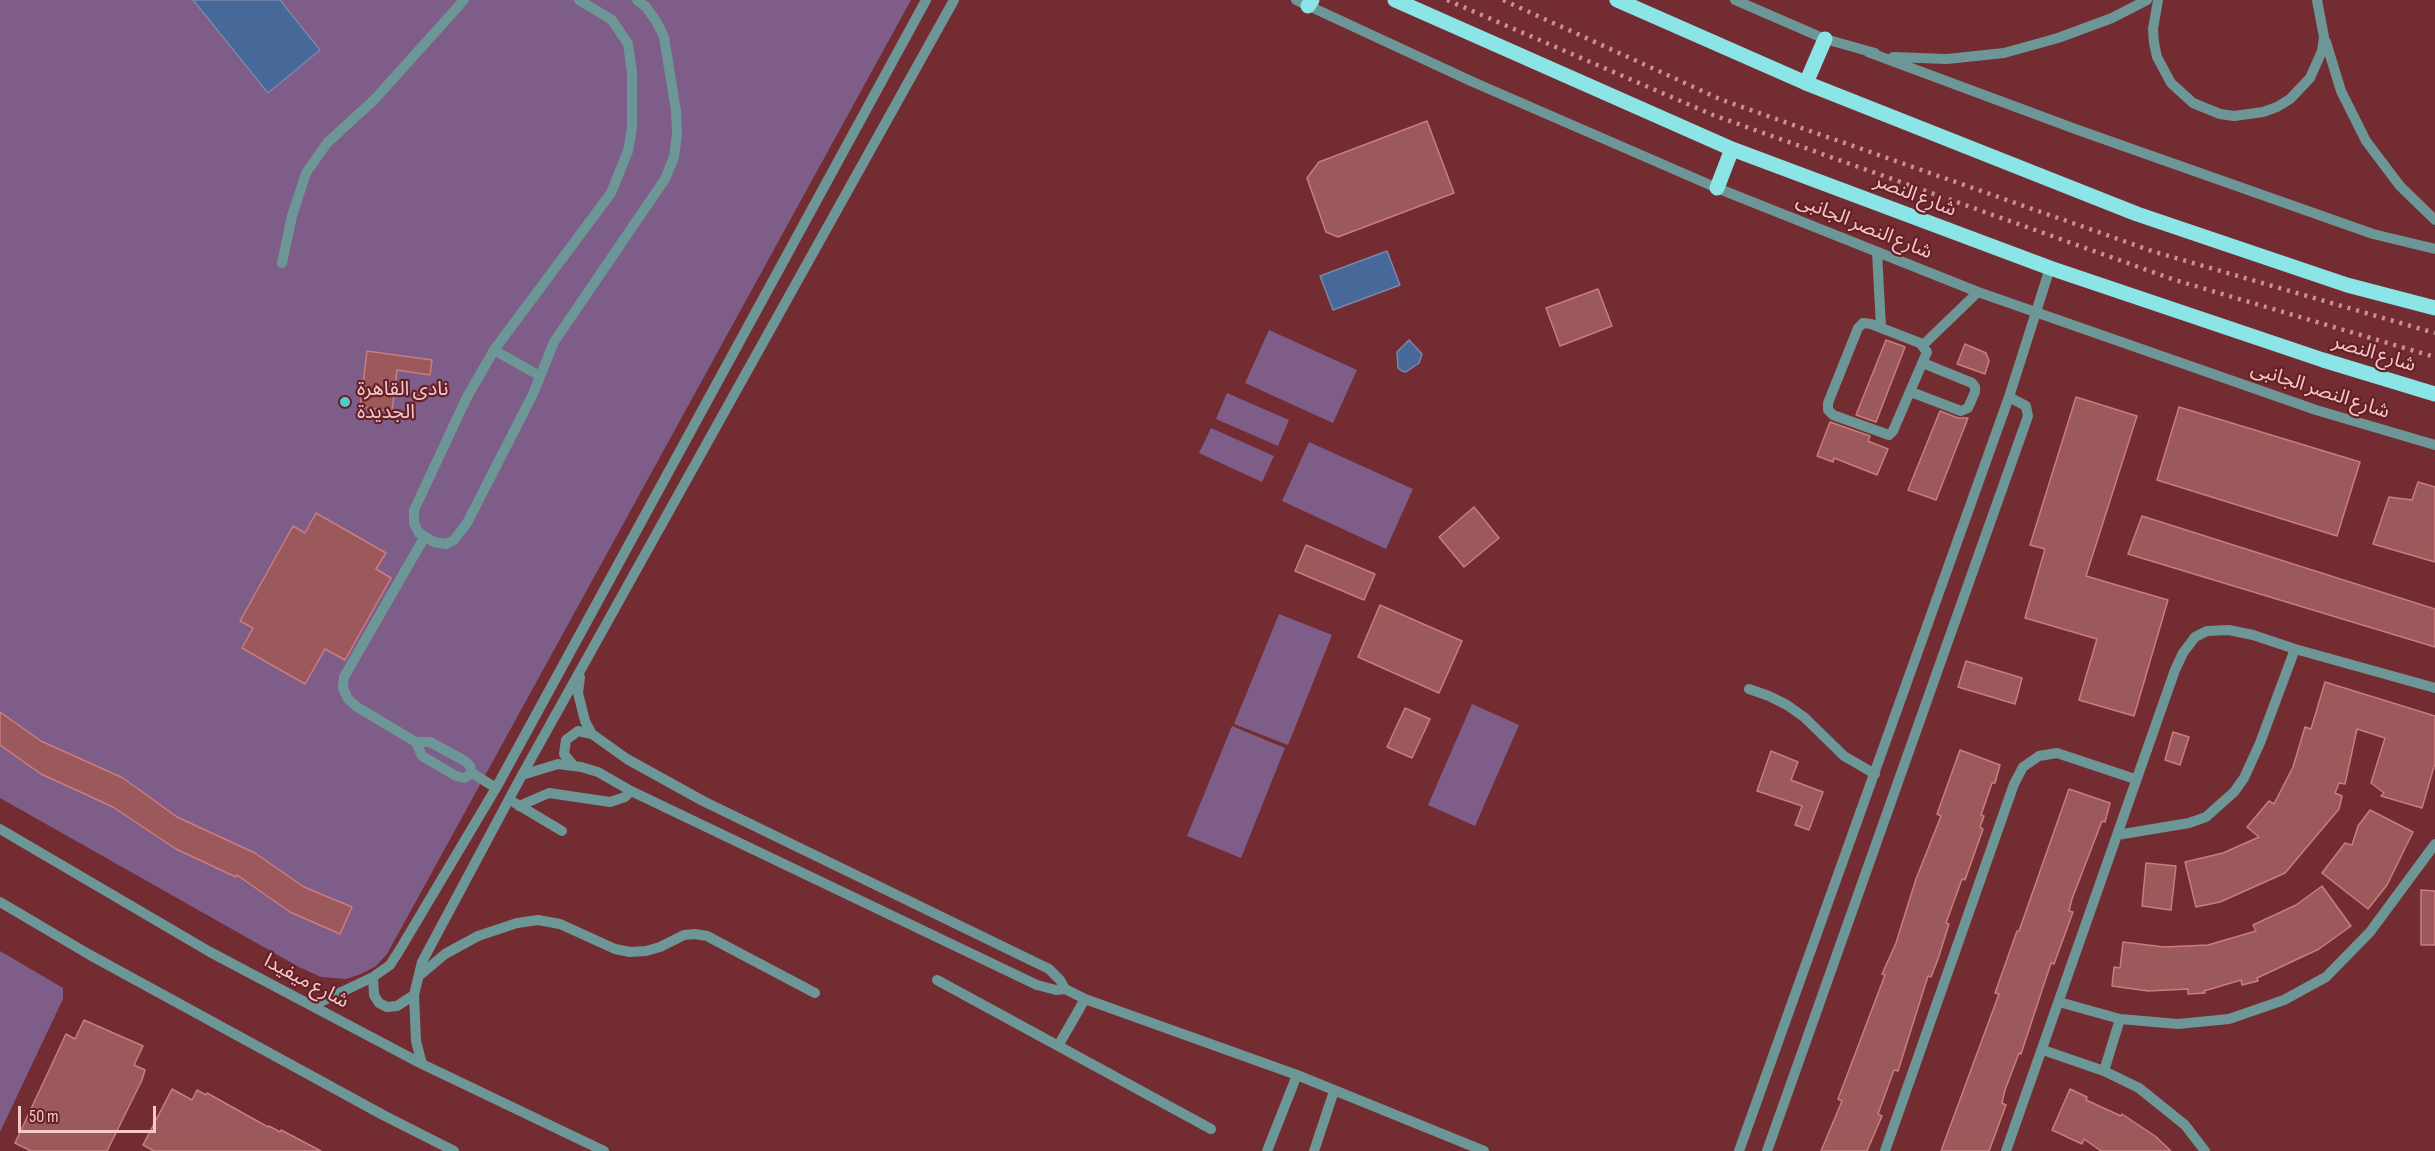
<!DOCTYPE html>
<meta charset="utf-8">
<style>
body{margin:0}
#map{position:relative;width:2435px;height:1151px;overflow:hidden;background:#732c32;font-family:"Sofia Sans Condensed",sans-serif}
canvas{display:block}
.scale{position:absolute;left:18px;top:1106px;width:138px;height:27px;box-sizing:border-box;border:3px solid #f5c9c9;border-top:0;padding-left:8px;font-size:18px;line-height:21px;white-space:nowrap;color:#f5c9c9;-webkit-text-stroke:4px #662028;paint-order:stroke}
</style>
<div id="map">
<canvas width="2435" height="1151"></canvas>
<div class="scale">50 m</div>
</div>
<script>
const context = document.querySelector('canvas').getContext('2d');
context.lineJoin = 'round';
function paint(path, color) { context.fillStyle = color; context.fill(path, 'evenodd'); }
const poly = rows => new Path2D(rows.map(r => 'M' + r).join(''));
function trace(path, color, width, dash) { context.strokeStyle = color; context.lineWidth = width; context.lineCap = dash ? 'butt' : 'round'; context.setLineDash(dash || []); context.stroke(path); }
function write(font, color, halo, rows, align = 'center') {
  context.font = font + ' "Sofia Sans Condensed","Noto Sans Arabic",sans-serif'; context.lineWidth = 4.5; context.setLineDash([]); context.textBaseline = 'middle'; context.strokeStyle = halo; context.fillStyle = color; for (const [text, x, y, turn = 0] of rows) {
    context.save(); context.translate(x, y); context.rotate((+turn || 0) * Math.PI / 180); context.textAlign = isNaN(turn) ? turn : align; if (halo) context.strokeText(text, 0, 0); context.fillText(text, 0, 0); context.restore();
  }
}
paint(poly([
 [0,0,911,0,387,954,376,966,361,974,346,979,321,977,299,967,0,798],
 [1269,330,1357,370,1333,423,1245,383],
 [1227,393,1289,420,1278,446,1216,419],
 [1211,428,1274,456,1262,482,1199,453],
 [1309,442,1413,489,1386,549,1282,501],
 [1279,614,1332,635,1288,745,1234,724],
 [1472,704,1519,725,1475,826,1428,805],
 [1232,726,1285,748,1241,858,1187,836],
 [0,951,63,988,63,999,0,1132]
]), '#7e5d89');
const water = poly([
 [193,0,280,0,320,50,268,93,193,0],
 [1387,251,1400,285,1333,310,1320,276,1387,251],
 [1409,340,1422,354,1419,363,1406,372,1402,371,1398,368,1397,352,1409,340]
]);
paint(water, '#47699a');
trace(water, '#7b86a8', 1.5);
const building = poly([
 [1427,121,1454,193,1338,237,1326,232,1307,178,1319,162,1427,121],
 [1598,289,1612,326,1560,346,1546,308,1598,289],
 [1886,340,1905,347,1876,422,1856,415,1886,340],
 [1965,344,1986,353,1989,361,1985,374,1957,364,1965,344],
 [367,351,432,360,430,375,397,370,392,411,360,407,367,351],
 [2076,397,2137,416,2086,576,2168,600,2134,716,2079,700,2097,639,2025,618,2045,549,2030,545,2076,397],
 [2179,407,2360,462,2337,536,2157,480,2179,407],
 [1940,411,1958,418,1968,418,1936,500,1908,490,1940,411],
 [1830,422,1870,436,1868,441,1888,449,1877,475,1834,458,1833,462,1817,456,1830,422],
 [2418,482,2435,487,2435,562,2373,544,2389,497,2412,500,2418,482],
 [1474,507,1499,538,1464,567,1439,537,1474,507],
 [316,513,386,553,376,569,391,578,345,660,325,649,305,684,242,648,253,628,240,621,293,526,305,533,316,513],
 [2142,516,2435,609,2435,647,2128,554,2142,516],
 [1306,545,1375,574,1364,600,1295,571,1306,545],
 [1380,605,1462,641,1439,693,1358,657,1380,605],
 [1966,661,2022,678,2015,704,1958,687,1966,661],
 [2325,682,2435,716,2435,763,2422,808,2381,796,2384,793,2371,783,2385,738,2357,729,2345,784,2339,783,2335,793,2342,796,2339,809,2285,873,2220,902,2196,907,2185,862,2223,853,2259,837,2247,827,2269,801,2274,804,2293,767,2305,727,2311,729,2325,682],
 [1405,708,1430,719,1412,758,1387,747,1405,708],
 [0,712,41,741,123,778,177,817,255,853,304,887,352,907,340,934,290,912,237,875,236,877,176,849,113,807,41,774,0,745,0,712],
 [2173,732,2189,737,2180,765,2165,760,2173,732],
 [1960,750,2000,765,1995,783,1992,783,1981,815,1984,816,1980,827,1983,829,1965,880,1962,879,1946,923,1949,924,1938,959,1931,977,1928,976,1898,1071,1894,1070,1878,1114,1882,1116,1867,1151,1821,1151,1842,1101,1838,1099,1885,975,1882,974,1896,943,1916,879,1941,816,1937,814,1960,750],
 [1771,751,1798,762,1791,780,1823,792,1809,830,1795,825,1802,806,1757,791,1771,751],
 [2069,789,2110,803,2105,822,2102,821,2072,899,2069,911,2073,912,2054,964,2051,963,2021,1054,2019,1053,2005,1090,2002,1103,2006,1105,1989,1151,1941,1151,1999,994,1995,993,2017,931,2019,931,2069,789],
 [2370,810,2413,832,2387,885,2368,909,2322,873,2345,843,2352,845,2358,826,2370,810],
 [2146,863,2176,866,2171,910,2142,906,2146,863],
 [2322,886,2351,926,2319,949,2257,978,2258,981,2242,985,2241,980,2204,991,2205,993,2188,994,2188,989,2148,991,2112,986,2114,967,2120,968,2123,942,2164,947,2208,945,2256,931,2253,925,2296,905,2322,886],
 [2421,890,2435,891,2435,945,2421,945,2421,890],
 [84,1020,143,1046,134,1065,145,1070,142,1080,107,1151,31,1151,15,1143,66,1034,75,1039,84,1020],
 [172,1089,192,1100,197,1090,206,1095,207,1093,268,1127,269,1126,280,1132,281,1130,321,1151,154,1151,143,1145,172,1089],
 [2070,1089,2087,1097,2086,1100,2121,1116,2122,1114,2155,1136,2171,1151,2101,1151,2084,1139,2082,1144,2052,1130,2070,1089]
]);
paint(building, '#9b595c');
trace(building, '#cc7c7f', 1.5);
trace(poly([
 [579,0,612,20,628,44,632,72,632,128,628,151,611,193,494,350,467,397,414,510,414,523,419,533,434,542,446,544,454,540,467,523,533,394,554,342,665,179,674,157,677,134,676,111,664,37,656,21,646,7,637,0],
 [1296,0,1473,82,1717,188,1978,292,2316,410,2435,445],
 [1735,0,1825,39,1875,53],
 [2158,0,2153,29,2154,43,2157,57,2171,83,2193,103,2220,114,2234,116,2263,112,2277,107,2290,99,2310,78,2322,51,2324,37,2317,0],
 [2326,42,2341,91,2366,141,2400,186,2435,220],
 [1868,52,2078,130,2373,234,2435,249],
 [1893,57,1947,59,2004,53,2058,38,2112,18,2147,0],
 [1877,252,1881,327],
 [282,263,292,216,306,173,327,143,375,99,464,0],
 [1863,323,1871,324,1920,343,1927,352,1893,431,1889,435,1833,415,1828,410,1828,403,1858,328,1863,323],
 [1923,345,1978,292],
 [494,350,540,376],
 [1911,392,1961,411,1968,408,1975,392,1975,387,1972,383,1923,363],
 [580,677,578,693,585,721,592,734,627,759,703,801,1049,969,1060,980,1065,989],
 [1749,689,1769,696,1787,705,1804,717,1844,756,1875,774],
 [416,742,422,756,456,776,464,778,472,773,470,766,465,761,430,742,416,742,357,707,348,699,343,688,344,677,424,538],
 [573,765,564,754,566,740,578,731,592,734],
 [472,773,496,788],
 [522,775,558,764,581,767,598,772,631,791,1037,985,1056,990,1065,989,1085,999,1297,1075,1484,1151],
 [515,803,562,831],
 [519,806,549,793,610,802,625,797,631,791],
 [0,829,210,952,422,1064,604,1151],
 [2117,835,2189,823,2206,817,2234,792,2244,778,2260,743,2295,649],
 [0,902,90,955,383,1115,454,1151],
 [419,976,445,954,478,936,517,923,538,920,560,924,615,949,630,952,646,951,660,947,684,935,695,934,707,936,815,993],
 [373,977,374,995,379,1003,387,1007,397,1006,414,995],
 [937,980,1211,1129],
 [2059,1002,2120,1019,2178,1024,2229,1019,2284,1000,2326,977,2370,932,2435,844],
 [312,1006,373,977,390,965,399,951,496,788,926,0],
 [1058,1046,1085,999],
 [2043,1050,2104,1071,2139,1088,2185,1125,2205,1151],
 [422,1064,416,1041,414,995,422,962,522,775,954,0],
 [2104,1071,2120,1019],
 [1267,1151,1297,1075],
 [1314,1151,1334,1091],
 [1739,1151,2009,397,2050,268],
 [1767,1151,2028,416,2026,406,2009,397],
 [1885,1151,2014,784,2023,767,2039,756,2057,753,2135,779],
 [2006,1151,2175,670,2183,653,2195,637,2207,631,2229,630,2253,635,2295,649,2435,688]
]), '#6d9697', 10);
trace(poly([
 [1395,0,1732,149,2050,268,2323,360,2435,394],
 [1617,0,1806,83,2137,214,2347,285,2435,308],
 [1308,6,1312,0],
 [1806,83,1825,39],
 [1717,188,1732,149]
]), '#8be4e5', 15);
trace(poly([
 [1447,0,1713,115,2175,280,2435,357],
 [1503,0,1722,100,2155,252,2435,333]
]), '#c89294', 4.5, [3, 6]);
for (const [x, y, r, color] of [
 [345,402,6,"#52cdcf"]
]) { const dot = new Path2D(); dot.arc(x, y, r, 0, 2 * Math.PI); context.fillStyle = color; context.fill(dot); trace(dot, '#662028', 2); }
write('20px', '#f5c9c9', '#662028', [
 ["شارع النصر",1915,196,21],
 ["شارع النصر الجانبى",1864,227,22],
 ["شارع النصر",2374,354,17],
 ["شارع النصر الجانبى",2320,391,18],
 ["شارع ميفيدا",306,982,28]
]);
write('20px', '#f5c9c9', '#662028', [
 ["نادى القاهرة",357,390],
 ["الجديدة",357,413]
], 'left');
</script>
